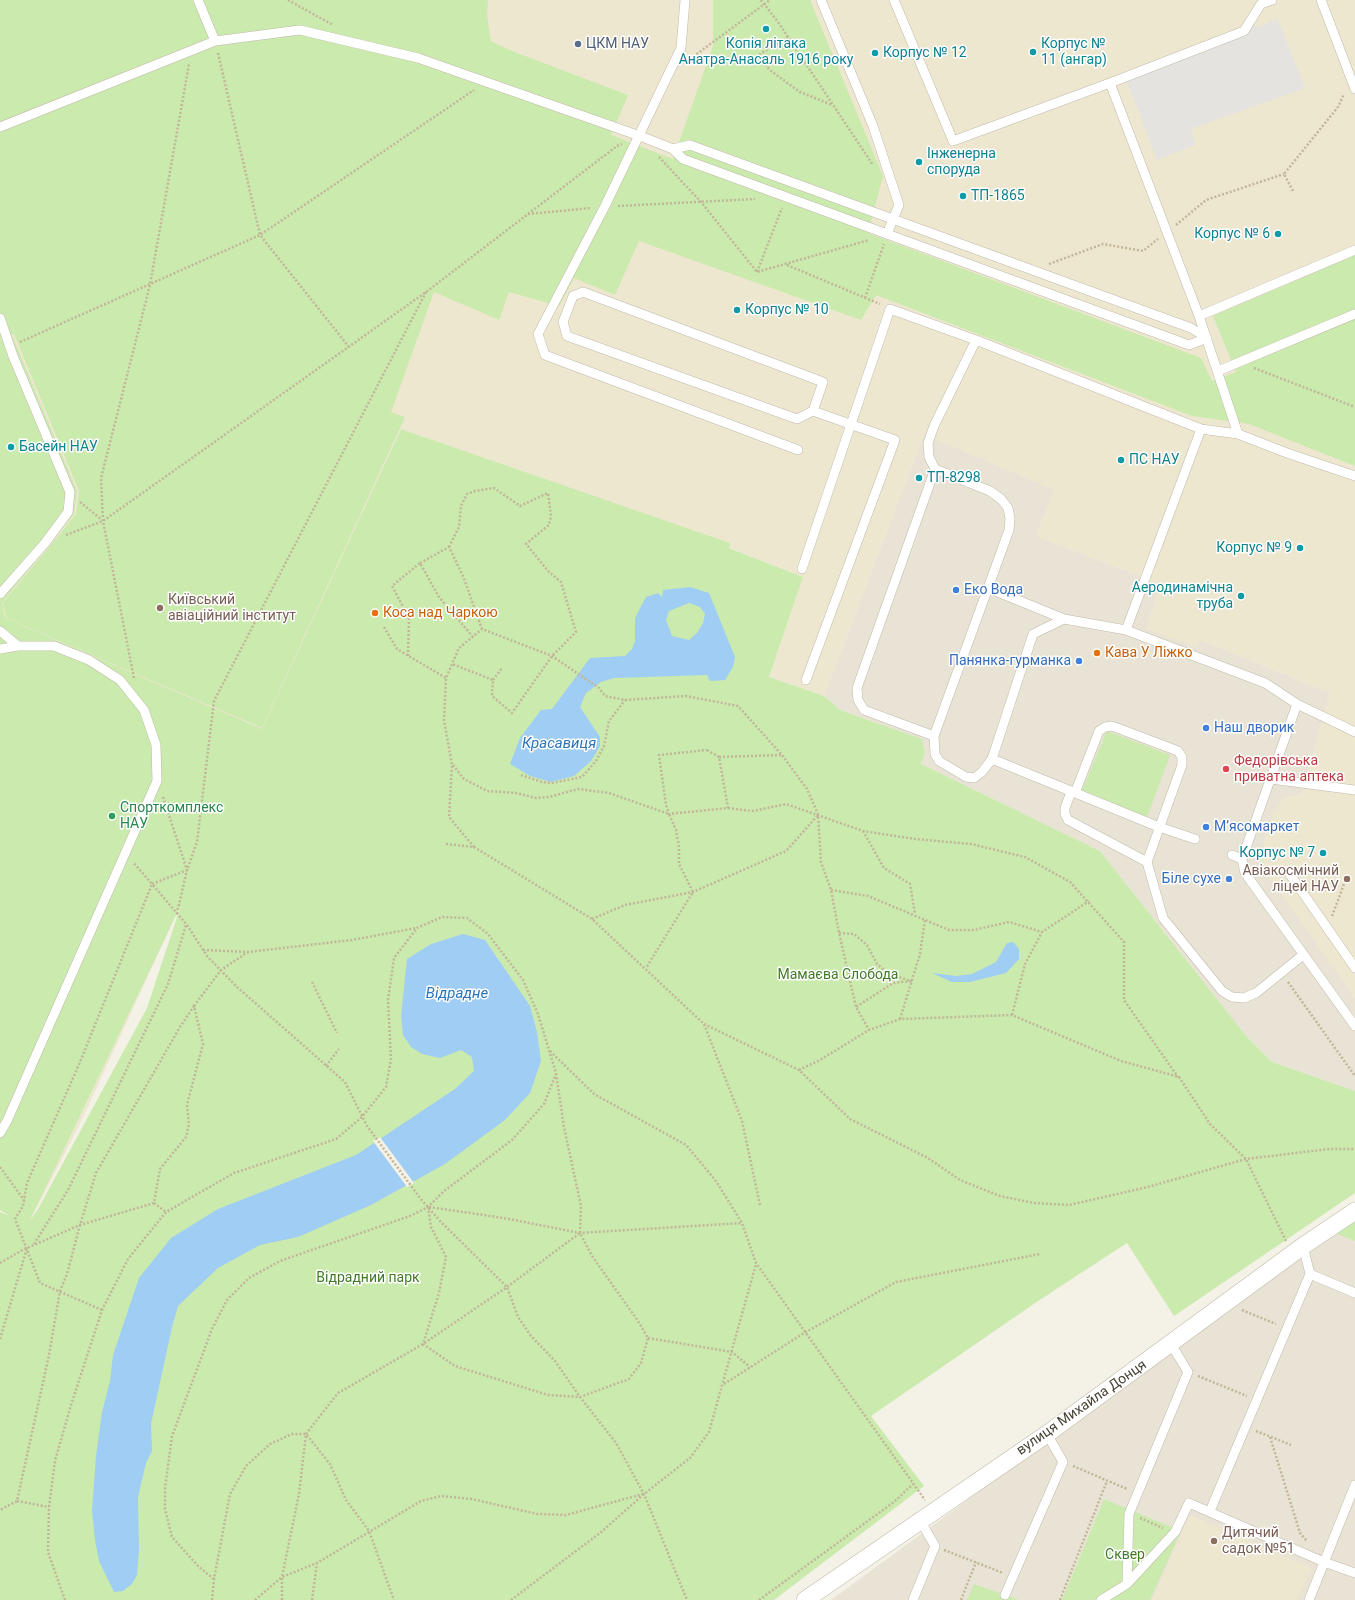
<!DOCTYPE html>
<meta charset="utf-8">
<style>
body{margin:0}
canvas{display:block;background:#f4f1e7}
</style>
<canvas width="1355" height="1600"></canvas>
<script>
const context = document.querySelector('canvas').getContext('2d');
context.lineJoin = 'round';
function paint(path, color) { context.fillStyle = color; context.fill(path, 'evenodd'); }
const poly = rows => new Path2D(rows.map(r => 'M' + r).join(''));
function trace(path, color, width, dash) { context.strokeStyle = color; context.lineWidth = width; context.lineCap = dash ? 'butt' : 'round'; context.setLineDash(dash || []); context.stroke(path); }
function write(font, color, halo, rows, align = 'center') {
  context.font = font + ' Roboto,sans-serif'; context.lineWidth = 3; context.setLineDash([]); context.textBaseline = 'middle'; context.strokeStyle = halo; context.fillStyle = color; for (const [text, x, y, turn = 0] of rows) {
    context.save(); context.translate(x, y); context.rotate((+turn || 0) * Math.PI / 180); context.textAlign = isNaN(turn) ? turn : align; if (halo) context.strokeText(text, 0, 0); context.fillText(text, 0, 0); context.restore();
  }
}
paint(poly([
 [924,434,1055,490,1036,536,1161,584,1146,629,1201,640,1330,693,1302,794,1283,799,1355,997,1355,1091,1272,1062,1247,1037,1100,851,921,764,925,753,922,739,840,710,824,696],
 [1355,1218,1355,1600,831,1600,1333,1232]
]), '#e8e3d4');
paint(poly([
 [0,0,1355,0,1355,998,1258,861,1273,814,1283,799,1302,794,1330,693,1201,640,1196,647,1146,629,1161,584,1036,536,1054,490,924,434,824,696,769,677,803,577,728,547,729,543,401,429,264,730,177,913,81,1122,28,1225,0,1210],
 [1190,1515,1311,1568,1297,1600,1152,1600]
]), '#eee7d0');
paint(poly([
 [0,0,488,0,487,15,491,41,512,51,628,95,611,135,673,159,713,46,713,0,810,0,883,176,868,233,1201,358,1212,381,1236,372,1213,316,1355,255,1355,466,1249,424,1192,416,876,295,861,320,639,241,615,295,574,278,559,306,509,292,499,320,434,292,391,412,405,417,262,728,6,618,3,603,76,514,79,491,14,334,0,339],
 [12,335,77,491,74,514,2,603,5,618,262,729,401,429,730,543,729,548,803,577,769,677,824,696,840,710,922,739,925,753,921,764,1100,851,1247,1037,1272,1062,1355,1091,1355,1193,1174,1316,1127,1243,1038,1301,871,1416,924,1486,774,1600,0,1600,0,1212,10,1216,0,1210,0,340],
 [181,905,147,1008,38,1209,29,1222],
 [1107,731,1170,755,1147,817,1082,790],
 [1355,1218,1355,1241,1333,1232],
 [1104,1499,1181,1531,1150,1600,1062,1600],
 [974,1584,1019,1600,967,1600]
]), '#cbeaae');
paint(poly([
 [1277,18,1305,88,1191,129,1196,145,1157,160,1125,77,1255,24,1257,28]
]), '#e5e3df');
paint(poly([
 [690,587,709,593,735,657,733,667,725,680,710,681,707,675,614,678,601,682,586,693,580,707,600,737,600,746,591,761,574,776,551,782,530,776,510,764,520,738,541,710,552,709,590,658,625,656,632,649,635,641,635,618,646,597,658,593,662,597,663,590],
 [689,603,700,607,705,614,703,623,697,633,689,640,672,636,666,620,669,611],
 [463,934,485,940,530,1006,537,1032,541,1061,530,1093,505,1120,445,1164,371,1205,298,1237,260,1245,218,1268,178,1306,172,1327,151,1424,152,1451,146,1463,138,1497,139,1550,137,1575,132,1584,123,1591,114,1592,99,1561,95,1540,92,1511,96,1456,102,1412,110,1381,113,1355,139,1278,171,1238,218,1209,356,1155,455,1089,474,1071,472,1057,461,1050,440,1058,422,1054,411,1047,403,1035,401,1016,407,959,431,944],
 [1013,942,1019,949,1019,959,1006,973,970,982,952,982,932,973,956,976,972,974,996,962,1007,943]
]), '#a0cdf3');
paint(poly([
 [380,1137,414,1183,407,1187,373,1141]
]), '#f4f1e7');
const service = poly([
 [198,0,215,41,300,30,418,58,640,136,673,149,683,159,1189,345,1207,338],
 [685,0,681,48,605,206,538,334,545,355,798,450],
 [821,0,873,126,899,205,887,234],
 [894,0,953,141,1110,83,1199,316,1238,434,1287,453,1355,476],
 [1321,0,1355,89],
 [1110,83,1244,31,1261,4,1272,0],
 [0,127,215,41],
 [673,149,690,145,1191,328,1207,338],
 [1199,316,1355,250],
 [0,318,13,356,70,492,68,512,45,543,0,594],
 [1218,371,1355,314],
 [935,469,929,457,928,443,934,426,976,340],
 [802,569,890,309,976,340,1201,429,1238,434],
 [1064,619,1033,634,992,759,982,772,974,778,966,777,939,761,935,754,934,736,988,588,1064,619,1126,630,1265,683,1297,704,1355,732],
 [1126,630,1201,429],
 [0,631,18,646],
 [0,649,18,646,54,646,89,660,120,680,144,710,156,745,157,781,7,1121,0,1133],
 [806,680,895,440,813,411,797,419,567,336,563,322,573,296,583,292,823,382,813,411],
 [934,736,864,710,858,700,857,688,935,469,990,491,1001,499,1008,508,1010,518,1009,530,988,588],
 [992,759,1159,827,1195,839],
 [1271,779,1355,790],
 [1071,792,1065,808,1065,814,1068,820,1147,862],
 [1075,793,1099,731,1105,727,1112,726,1178,751,1182,757,1182,765,1147,862,1163,918,1222,991,1232,997,1244,998,1256,993,1303,955],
 [1232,855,1242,859,1245,873,1355,1026],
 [1242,859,1297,704],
 [1289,873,1355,968],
 [1310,1274,1355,1293],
 [1210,1511,1310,1274,1303,1246],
 [1127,1584,1129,1514,1188,1372,1171,1344],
 [1005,1595,1063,1462,1047,1434],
 [913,1600,935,1546,921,1522],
 [1101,1600,1127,1584,1175,1532,1189,1503,1324,1562,1355,1573],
 [1309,1600,1355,1485]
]);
const minor = poly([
 [805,1600,1047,1434,1303,1246,1355,1211]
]);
trace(service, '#c0b9a9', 10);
trace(minor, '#c0b9a9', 18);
trace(poly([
 [288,0,333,25],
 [761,0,778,22,873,165],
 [788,37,757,56,771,71,800,92,832,105],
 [218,53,260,235,349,347],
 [690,59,770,0],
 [659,157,701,202,757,272,869,240],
 [1293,191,1284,174,1338,107,1344,94],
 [618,206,755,199],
 [528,214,591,208],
 [1176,225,1206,200,1284,174],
 [1049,264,1103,244,1143,251,1158,239],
 [787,265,880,304],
 [757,272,782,208],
 [426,292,214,701,197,842,187,870,152,884,187,925,207,956,237,987,345,1082,367,1126,420,1198,441,1222,507,1287,518,1317,531,1336,555,1361,580,1397,616,1443,644,1494,687,1600],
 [865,298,884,244],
 [20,342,260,235,474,90],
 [1254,368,1355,407],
 [80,502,102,520],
 [66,535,103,521,426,292,617,146,622,144],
 [449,547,459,527,461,506,467,494,475,491,494,488,520,506,548,493,551,516,549,525,526,544,549,572,561,582,576,632,552,656,512,713,492,696,493,680,452,664],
 [420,563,449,547,463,576,482,629],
 [384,627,397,649,446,678],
 [408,656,409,618,392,586,420,563,439,597,473,637],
 [134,678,103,521,101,478,150,285,189,64],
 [493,680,502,668],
 [707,750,719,757,728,808,669,814,666,805,659,755,707,750],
 [719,757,782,755],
 [453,765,464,779,487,791,516,793,536,798,549,797,578,789,609,793,669,814,676,830,679,847,679,864,693,892,646,968],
 [521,775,542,782,552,783,582,777,596,761,604,746,609,721,625,700],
 [163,797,187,870,177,913],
 [728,808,753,811,786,804,863,831,915,839,971,844,1025,857,1070,882,1124,942,1124,1000,1178,1077],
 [863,831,884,868,910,884,915,914],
 [446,844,474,847,592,919,704,1024,742,1121,760,1205],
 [474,847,449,817,452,765,444,720,446,678,459,648,482,629,552,656,599,688,605,696,625,700,686,696,738,706,782,755,807,789,818,814,821,862,831,890,839,933,856,1007,869,1030],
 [831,890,868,896,949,930,974,930,1009,922,1042,932],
 [1332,916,1344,884],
 [592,919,625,905,693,892,786,851,818,815],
 [839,933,854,934,867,945,877,964,889,974,911,981,893,983,856,1007],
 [203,950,248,952,352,940,416,928],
 [312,982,337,1033],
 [1288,982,1355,1076],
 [194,1006,221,970,248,952],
 [1012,1015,1025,964,1042,932,1089,901],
 [900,1019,920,954,925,920],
 [704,1024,799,1070,850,1119,928,1158,960,1180,1000,1196,1034,1203,1069,1205,1148,1187,1246,1159,1329,1149,1355,1149],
 [550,1051,594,1094,686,1145,716,1181,742,1223,756,1263,925,1500],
 [326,1066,339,1049],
 [799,1070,820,1060,869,1030,900,1019,1012,1015,1121,1061,1179,1077,1210,1124,1246,1159,1286,1241],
 [0,1167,24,1200],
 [154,1203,166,1212],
 [429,1207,504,1218,580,1233,742,1223],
 [34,1244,68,1190,168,984,186,925],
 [0,1263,26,1248],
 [102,1310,40,1283,15,1219,23,1206,27,1183,80,1062,152,884,133,862],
 [1242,1310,1276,1324],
 [648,1338,732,1352,750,1367],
 [0,1339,27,1248,80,1225,154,1203,160,1169,186,1137,189,1124,187,1105,203,1044,194,1006,180,1027,96,1173,80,1225,67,1274,60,1291,49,1355,17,1501,0,1510],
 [1198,1376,1247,1396],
 [724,1384,804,1333,896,1282,1040,1254],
 [1256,1431,1291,1445],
 [1270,1437,1300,1533,1307,1541],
 [1073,1466,1127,1489],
 [17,1501,49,1507],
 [1140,1518,1163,1528],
 [944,1550,1003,1573],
 [214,1579,199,1567,172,1537,165,1509,165,1488,172,1436,212,1329,227,1300,249,1278,280,1261,410,1216,428,1207,444,1191,512,1140,544,1104,556,1074],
 [65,1600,48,1552,49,1507,55,1461,71,1405,102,1310,128,1259,166,1212,234,1173,336,1139,362,1117,386,1087,391,1059,388,1000,394,958,417,928,442,917,467,918,488,934,523,980,538,1014,556,1073,564,1127,581,1206,580,1233,592,1256,638,1321,648,1338,641,1363,629,1379,580,1397,548,1395,455,1366,423,1344,439,1293,446,1257,431,1227,428,1207],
 [212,1600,214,1579,230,1494,246,1466,270,1444,292,1434,306,1434,330,1464,346,1500,369,1531,394,1600],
 [255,1600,282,1577,317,1563,421,1501,441,1496,472,1499,537,1514,566,1515,643,1494],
 [282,1600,282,1577,299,1494,306,1434,338,1393,423,1344,507,1287,580,1233],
 [312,1600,317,1563],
 [511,1600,600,1533,644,1494,690,1458,709,1432,756,1264],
 [759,1600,894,1502,913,1484],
 [961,1600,976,1562],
 [1060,1600,1107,1481]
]), '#c2b699', 2.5, [2, 2]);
trace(service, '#fff', 9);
trace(minor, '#fff', 17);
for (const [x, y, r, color] of [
 [766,29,4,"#0f9aa8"],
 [578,44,4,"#5c6f8a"],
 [1033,52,4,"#0f9aa8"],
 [875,53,4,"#0f9aa8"],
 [919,162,4,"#0f9aa8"],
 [963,196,4,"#0f9aa8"],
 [1278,234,4,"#0f9aa8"],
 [737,310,4,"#0f9aa8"],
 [11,447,4,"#0f9aa8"],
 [1121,460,4,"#0f9aa8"],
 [919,478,4,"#0f9aa8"],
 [1300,548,4,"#0f9aa8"],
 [956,590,4,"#3f7fe0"],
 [1241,596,4,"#0f9aa8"],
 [160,608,4,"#8d6e63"],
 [375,613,4,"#e8710a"],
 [1097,653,4,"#e8710a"],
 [1079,661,4,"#3f7fe0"],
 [1206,728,4,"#3f7fe0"],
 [1226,769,4,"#e0444e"],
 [112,816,4,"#2e9e5b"],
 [1206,827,4,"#3f7fe0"],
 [1323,853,4,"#0f9aa8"],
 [1229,879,4,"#3f7fe0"],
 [1347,879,4,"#8d6e63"],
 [1214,1541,4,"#8d6e63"]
]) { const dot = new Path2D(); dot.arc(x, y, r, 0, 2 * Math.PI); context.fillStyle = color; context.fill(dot); trace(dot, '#fff', 1.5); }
write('14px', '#4e5e75', '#fff', [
 ["ЦКМ НАУ",586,44]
], 'left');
write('14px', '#0d838f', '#fff', [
 ["Копія літака",766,44,"center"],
 ["Анатра-Анасаль 1916 року",766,60,"center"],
 ["Корпус №",1041,44],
 ["11 (ангар)",1041,60],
 ["Корпус № 12",883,53],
 ["Інженерна",927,154],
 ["споруда",927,170],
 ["ТП-1865",971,196],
 ["Корпус № 6",1270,234,"right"],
 ["Корпус № 10",745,310],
 ["Басейн НАУ",19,447],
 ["ПС НАУ",1129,460],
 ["ТП-8298",927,478],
 ["Корпус № 9",1292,548,"right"],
 ["Аеродинамічна",1233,588,"right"],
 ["труба",1233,604,"right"],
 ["Корпус № 7",1315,853,"right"]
], 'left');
write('14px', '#366cbe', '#fff', [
 ["Еко Вода",964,590],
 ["Панянка-гурманка",1071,661,"right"],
 ["Наш дворик",1214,728],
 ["М’ясомаркет",1214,827],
 ["Біле сухе",1221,879,"right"]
], 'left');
write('14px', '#785e54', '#fff', [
 ["Київський",168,600],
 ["авіаційний інститут",168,616],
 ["Авіакосмічний",1339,871,"right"],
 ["ліцей НАУ",1339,887,"right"],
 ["Дитячий",1222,1533],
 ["садок №51",1222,1549]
], 'left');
write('14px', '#c56008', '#fff', [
 ["Коса над Чаркою",383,613],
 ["Кава У Ліжко",1105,653]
], 'left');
write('14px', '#be3a42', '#fff', [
 ["Федорівська",1234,761],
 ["приватна аптека",1234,777]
], 'left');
write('14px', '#27864d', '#fff', [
 ["Спорткомплекс",120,808],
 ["НАУ",120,824]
], 'left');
write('14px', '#417b26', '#fff', [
 ["Мамаєва Слобода",838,975],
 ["Відрадний парк",368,1278],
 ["Сквер",1125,1555]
]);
write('14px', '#474135', '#fff', [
 ["вулиця Михайла Донця",1082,1408,-35]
]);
write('italic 15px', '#2a74b7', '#fff', [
 ["Красавиця",559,744],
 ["Відрадне",457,994]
]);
</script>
